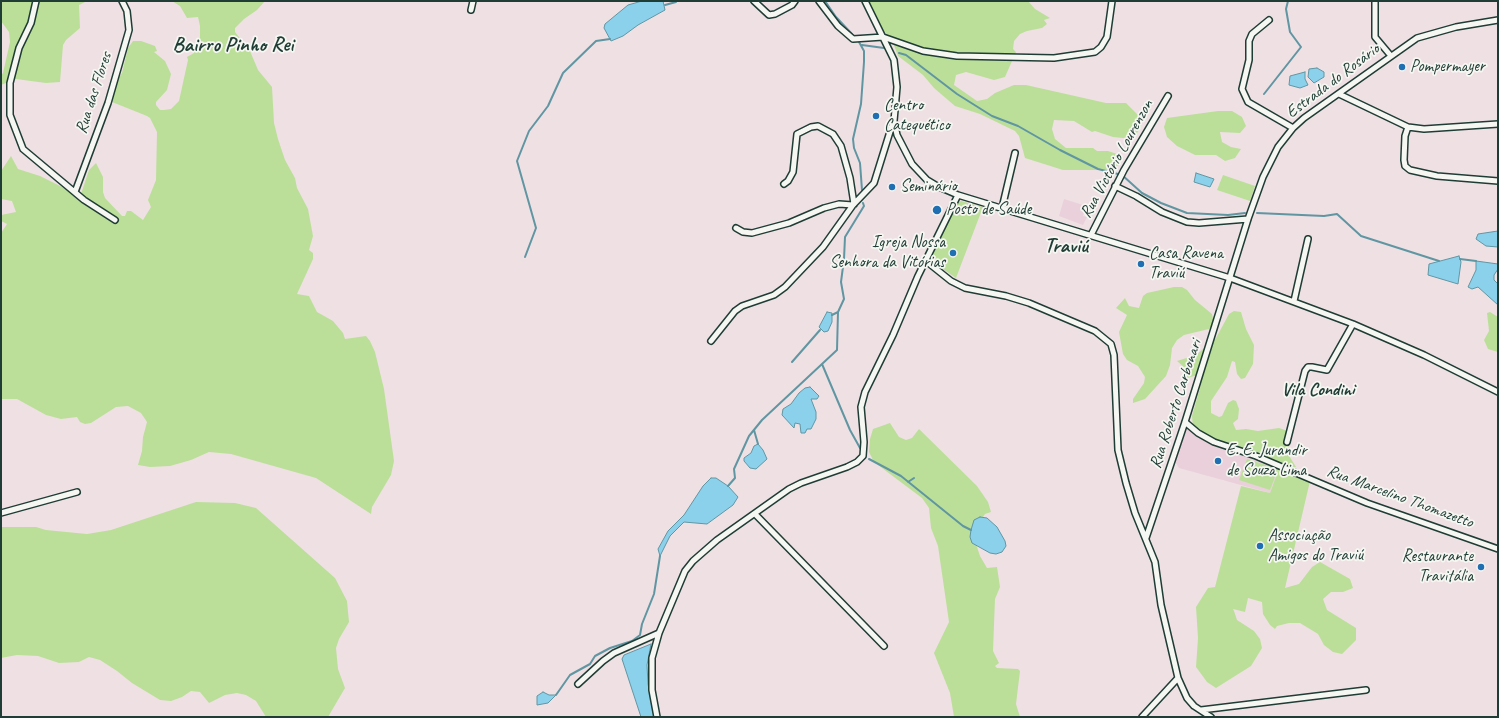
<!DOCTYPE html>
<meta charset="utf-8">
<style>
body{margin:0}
#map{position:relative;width:1499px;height:718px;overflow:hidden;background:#efe0e4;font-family:Caveat,sans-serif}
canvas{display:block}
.frame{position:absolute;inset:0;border:2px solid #1f3d34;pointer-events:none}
</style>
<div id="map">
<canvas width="1499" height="718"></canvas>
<div class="frame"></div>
</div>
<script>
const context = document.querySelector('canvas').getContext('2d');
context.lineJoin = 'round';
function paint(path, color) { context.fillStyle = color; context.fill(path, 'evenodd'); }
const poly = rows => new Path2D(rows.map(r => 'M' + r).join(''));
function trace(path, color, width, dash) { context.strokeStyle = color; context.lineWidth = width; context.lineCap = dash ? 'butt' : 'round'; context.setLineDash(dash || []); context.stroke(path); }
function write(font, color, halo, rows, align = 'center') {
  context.font = font + ' Caveat,sans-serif'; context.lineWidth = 3.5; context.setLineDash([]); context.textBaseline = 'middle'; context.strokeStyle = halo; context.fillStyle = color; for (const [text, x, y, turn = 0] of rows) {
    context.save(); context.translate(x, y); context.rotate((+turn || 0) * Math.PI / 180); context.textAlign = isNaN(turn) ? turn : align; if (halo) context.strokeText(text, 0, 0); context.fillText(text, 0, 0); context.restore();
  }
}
paint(poly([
 [1064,199,1086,206,1083,216,1087,217,1083,225,1059,216],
 [1187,429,1214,443,1279,468,1270,493,1179,468,1176,463,1176,458]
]), '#ead0da');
paint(poly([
 [2,1,33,1,33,8,37,1,87,1,79,5,80,28,66,40,63,45,60,82,46,83,16,79,1,85,1,75,3,73,10,42,9,32,1,21],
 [172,1,265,1,257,10,244,19,235,28,235,32,250,51,258,70,272,87,274,123,278,139,285,160,295,178,297,188,308,209,313,236,309,250,313,253,313,259,297,294,309,296,317,312,333,321,343,333,345,339,366,336,370,341,375,352,384,389,394,461,391,475,372,507,371,514,316,478,231,454,209,452,191,460,170,466,150,467,138,465,142,451,143,437,147,422,141,413,128,406,116,407,91,423,85,424,80,422,77,417,61,419,46,415,17,399,1,399,1,233,7,224,1,221,1,215,16,212,12,201,1,199,1,171,11,156,18,169,40,176,78,195,81,194,89,170,96,163,103,177,103,192,105,198,122,216,125,216,127,211,131,211,143,220,151,207,148,200,156,180,157,132,150,118,147,116,107,100,112,94,116,81,122,73,128,48,133,41,141,41,155,46,157,51,154,52,165,61,171,74,167,90,156,102,156,105,160,110,164,110,171,109,179,101,188,60,187,57,194,53,200,38,200,26,198,17,187,18,180,6],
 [869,1,1028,1,1035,9,1050,18,1044,20,1047,24,1042,28,1027,31,1020,34,1014,41,1013,49,1016,52,1005,77,994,80,966,72,956,75,954,85,977,101,987,99,995,93,1014,85,1026,85,1106,103,1126,103,1139,116,1141,127,1135,136,1123,138,1113,137,1095,131,1092,132,1074,121,1054,120,1052,129,1055,139,1066,148,1093,148,1097,151,1108,151,1117,154,1119,165,1107,170,1063,170,1025,158,1019,136,1015,131,980,114,955,106,934,88,923,75,898,56,892,40,882,29],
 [1218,111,1232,111,1242,117,1246,126,1240,133,1220,132,1222,142,1231,147,1241,149,1235,158,1225,161,1216,155,1195,155,1177,146,1167,137,1164,127,1167,118],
 [1223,175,1255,186,1250,201,1217,190],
 [961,201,983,207,956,278,940,267,934,258,933,252,955,204],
 [1174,287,1182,287,1187,290,1195,300,1212,314,1214,324,1209,329,1184,335,1177,340,1172,348,1170,365,1166,376,1145,399,1133,403,1133,399,1144,383,1145,377,1138,366,1127,360,1123,354,1119,332,1127,315,1116,308,1125,298,1129,306,1139,308,1143,296,1147,293],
 [1234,311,1241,312,1246,329,1254,345,1253,364,1245,378,1241,379,1237,374,1235,362,1232,361,1227,377,1211,401,1211,413,1219,417,1222,416,1228,403,1233,400,1236,401,1239,409,1238,419,1233,423,1236,430,1246,429,1258,431,1279,428,1285,430,1289,435,1288,454,1296,467,1282,467,1246,456,1204,439,1193,428,1192,416,1200,388,1201,376,1198,375,1187,378,1185,368,1177,361,1196,355,1216,338,1229,314],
 [1490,312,1498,317,1498,352,1488,349,1484,340,1489,331,1487,313],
 [890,423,899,437,906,440,912,438,919,429,977,486,988,502,991,512,985,514,981,520,974,538,980,556,987,568,997,567,1000,587,995,599,993,651,999,663,995,666,997,668,1018,669,1020,671,1016,704,1020,717,954,717,950,693,934,653,949,622,938,546,931,528,929,508,922,498,874,462,869,452,870,439,873,429],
 [1247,459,1278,469,1270,490,1239,480],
 [1279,468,1310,481,1285,588,1299,584,1312,567,1320,562,1350,579,1353,588,1343,592,1331,592,1323,599,1327,610,1356,628,1356,640,1342,654,1333,652,1324,645,1318,634,1300,623,1289,623,1277,626,1275,629,1270,625,1263,614,1262,602,1248,598,1245,612,1233,609,1234,611,1237,620,1254,631,1260,639,1262,648,1251,666,1216,688,1207,682,1196,667,1198,638,1196,607,1208,588,1215,587,1241,486,1270,493],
 [196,502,235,503,256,508,335,578,347,601,349,622,339,639,336,648,338,669,345,688,328,717,266,717,256,701,246,695,237,693,225,695,209,703,200,692,191,691,182,697,171,701,160,700,132,683,117,671,100,660,89,657,79,662,59,663,38,656,17,655,1,658,1,527,36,527,46,530,87,534,111,530]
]), '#bbdf99');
const water = poly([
 [642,1,663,1,665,10,638,25,623,36,611,41,604,28,605,24,628,5,642,1],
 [1317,68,1324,72,1324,77,1314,83,1308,77,1309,69,1317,68],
 [1305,72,1305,79,1308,85,1300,88,1289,85,1290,76,1305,72],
 [1196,173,1214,179,1210,187,1194,182,1196,173],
 [1498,231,1498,247,1486,246,1476,239,1478,234,1498,231],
 [1459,256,1461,262,1458,284,1428,275,1429,264,1459,256],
 [1476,261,1498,264,1498,269,1494,275,1494,280,1498,284,1498,305,1478,287,1472,289,1468,287,1476,270,1476,261],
 [827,312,832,313,832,322,828,331,824,332,819,327,827,312],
 [810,387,819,396,817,399,811,399,816,412,816,419,811,429,807,429,805,433,801,433,800,424,795,423,794,428,782,415,783,409,791,404,799,393,805,388,810,387],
 [758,444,763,450,767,459,756,469,750,468,744,461,744,458,751,453,754,446,758,444],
 [711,478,716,478,728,486,738,497,733,505,707,524,684,522,670,536,660,556,658,549,668,531,684,515,703,486,711,478],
 [980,517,987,518,997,527,1005,541,1006,546,1002,552,996,554,990,553,972,543,970,537,971,530,974,520,980,517],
 [651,644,647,665,648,684,654,717,641,717,622,659,624,655,651,644],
 [543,692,549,695,556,695,548,703,537,705,537,696,543,692]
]);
paint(water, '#8bd1ec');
trace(water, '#6096a2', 1);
trace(poly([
 [825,1,836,17,852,34],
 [665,5,676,2],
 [859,42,864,51,864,62,861,104,853,139,854,148,860,163,862,190],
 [862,45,884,48],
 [899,53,906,55,957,94,992,116,1018,126,1060,150,1098,169,1122,175,1142,193,1161,203,1187,213,1228,215,1245,213],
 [1264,94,1301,47,1290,32,1286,9,1288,1],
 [1257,213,1324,216,1337,214,1361,236,1439,261],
 [525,257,536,228,517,161,529,131,548,106,563,73,596,41,610,39],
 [1460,259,1476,261],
 [832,315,838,312],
 [792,362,820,330],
 [822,364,850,430,860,448],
 [754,430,758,444],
 [869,459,901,476,963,526,971,530],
 [908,482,914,478],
 [728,486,735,478,734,469,749,436,762,420,837,350,838,312,844,299,841,282,844,259,845,237,864,206,863,203],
 [556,695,570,675,590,664,595,656,610,648,632,641,640,635,642,624,654,594,660,556]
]), '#6096a2', 2);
const minor = poly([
 [36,1,31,23,19,48,10,83,10,115,23,149,84,200,115,220],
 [754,1,769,15,775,14,792,5,795,1],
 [819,1,838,26,853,39,883,37,923,51,957,56,1054,58,1095,52,1101,47,1107,37,1112,1],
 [865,1,894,60,897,87,894,121,897,135,912,164,927,180,937,186,958,195,1230,278,1353,324,1424,355,1498,392],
 [1375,1,1375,37,1391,56],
 [471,10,473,1],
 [1269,20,1252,34,1249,41,1249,60,1242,89,1248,102,1293,128],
 [1339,94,1408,127,1424,129,1498,124],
 [1408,127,1405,136,1404,160,1405,166,1410,170,1437,176,1498,181],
 [784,184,788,181,793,172,797,134,811,127,818,126,833,134,841,146,850,178,854,204],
 [1115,186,1136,196,1162,212,1187,222,1199,223,1248,219],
 [75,192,108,103,129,30,127,11,122,1],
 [1002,208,1015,153],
 [736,228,743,232,752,233,789,223,824,208,839,204,853,205],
 [1091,235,1124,170,1168,96],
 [926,261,951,281,965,288,1006,296,1029,303,1095,331,1111,344,1114,355,1118,450,1126,483,1135,513,1155,562,1161,605,1178,678,1187,698,1194,706,1211,717],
 [1294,301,1308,239],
 [711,341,735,311,742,306,774,295,785,287,823,247,853,205,874,183,893,122],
 [1185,422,1198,433,1214,442,1256,456,1367,503,1498,549],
 [1287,442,1305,371,1308,367,1312,367,1327,370,1353,324],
 [1,513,77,492],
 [755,514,884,646],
 [1146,538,1185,422,1248,219,1263,177,1278,147,1293,128,1304,118,1417,38,1456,27,1498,20],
 [578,684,603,661,614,653,659,633],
 [1201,710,1366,690],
 [657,717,652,690,652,658,659,633,685,571,693,561,717,540,789,489,801,483,847,467,857,462,863,456,864,442,861,407,865,392,893,335,918,276,958,195],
 [1142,717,1178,678]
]);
trace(minor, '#1f3d34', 8);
trace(minor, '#f6f6f2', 5);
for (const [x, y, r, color] of [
 [1402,67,4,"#1f6fb2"],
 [876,116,4,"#1f6fb2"],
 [892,187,4,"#1f6fb2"],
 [937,210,5,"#1f6fb2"],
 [953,253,4,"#1f6fb2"],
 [1141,264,4,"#1f6fb2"],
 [1218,461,4,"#1f6fb2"],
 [1260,546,4,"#1f6fb2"],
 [1481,567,4,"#1f6fb2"]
]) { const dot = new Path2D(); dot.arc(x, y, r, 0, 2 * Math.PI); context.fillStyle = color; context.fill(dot); trace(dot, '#f6f6f2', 1.5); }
write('17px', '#1f3d34', '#f6f6f2', [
 ["Pompermayer",1410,67],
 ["Centro",884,106],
 ["Catequético",884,126],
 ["Seminário",900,187],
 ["Posto de Saúde",946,210],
 ["Igreja Nossa",945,243,"right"],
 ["Senhora da Vitórias",945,263,"right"],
 ["Casa Ravena",1149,254],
 ["Traviú",1149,274],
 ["E. E. Jurandir",1226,451],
 ["de Souza Lima",1226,471],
 ["Associação",1268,536],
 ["Amigos do Traviú",1268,556],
 ["Restaurante",1473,557,"right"],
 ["Travitália",1473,577,"right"]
], 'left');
write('17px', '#1f3d34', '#f6f6f2', [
 ["Estrada do Rosário",1333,81,-37],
 ["Rua das Flores",94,93,-72],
 ["Rua Victório Lourenzon",1117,159,-61],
 ["Rua Roberto Carbonari",1176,404,-72],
 ["Rua Marcelino Thomazetto",1400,497,20]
]);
write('bold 18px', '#1f3d34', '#f6f6f2', [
 ["Vila Condini",1318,390]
]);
write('bold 21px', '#1f3d34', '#f6f6f2', [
 ["Bairro Pinho Rei",233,45],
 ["Traviú",1066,246]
]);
</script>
